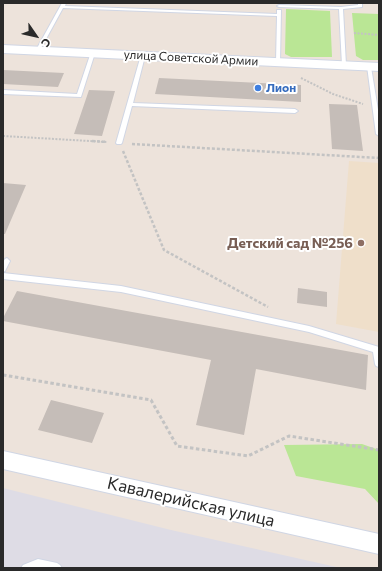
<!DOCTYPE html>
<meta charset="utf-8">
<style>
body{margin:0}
#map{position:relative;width:382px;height:571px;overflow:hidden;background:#ede3db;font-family:Commissioner,sans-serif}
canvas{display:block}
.frame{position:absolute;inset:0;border:4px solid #2a2a2a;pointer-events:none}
.north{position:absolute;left:16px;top:16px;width:40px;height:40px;-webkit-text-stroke:3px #fff;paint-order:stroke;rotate:124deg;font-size:11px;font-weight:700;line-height:16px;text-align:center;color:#2a2a2a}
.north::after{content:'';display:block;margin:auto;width:14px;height:18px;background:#2a2a2a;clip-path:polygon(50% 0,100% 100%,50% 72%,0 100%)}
</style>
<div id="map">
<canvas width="382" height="571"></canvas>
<div class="frame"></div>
<div class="north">С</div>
</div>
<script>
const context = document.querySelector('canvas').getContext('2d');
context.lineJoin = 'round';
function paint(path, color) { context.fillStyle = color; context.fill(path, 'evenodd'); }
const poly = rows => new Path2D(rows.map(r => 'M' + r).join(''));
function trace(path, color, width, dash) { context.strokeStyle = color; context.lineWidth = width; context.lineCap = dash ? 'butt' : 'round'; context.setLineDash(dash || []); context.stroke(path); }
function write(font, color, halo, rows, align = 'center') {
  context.font = font + ' Commissioner,sans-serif'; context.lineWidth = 4; context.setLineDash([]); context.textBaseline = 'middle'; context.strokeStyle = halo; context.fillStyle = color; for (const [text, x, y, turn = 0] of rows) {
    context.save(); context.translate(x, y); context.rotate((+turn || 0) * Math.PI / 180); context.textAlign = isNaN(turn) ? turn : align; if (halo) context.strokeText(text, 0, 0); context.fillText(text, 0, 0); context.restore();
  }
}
paint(poly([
 [3,488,171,530,341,568,3,568]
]), '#dedce5');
paint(poly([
 [349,161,379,163,379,332,336,324]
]), '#efdfca');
paint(poly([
 [286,9,330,11,332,57,291,57,285,54],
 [352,13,379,14,379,60,363,60,356,56],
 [362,444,379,450,379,504,365,489,296,476,284,445]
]), '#bae695');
paint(poly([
 [3,70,64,73,58,87,3,84],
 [159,78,301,85,301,102,155,94],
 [89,90,115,91,102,136,74,134],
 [329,104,357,105,363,151,332,149],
 [3,183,26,185,5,234,3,234],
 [298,288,327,292,327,307,297,303],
 [17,291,368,355,366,390,256,369,244,435,196,425,211,360,3,321,3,318],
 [51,400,104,413,92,443,38,430]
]), '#c5bdb8');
const service = poly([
 [62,3,66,3,65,6,277,14,277,10,281,10,280,62,278,63,276,62,277,16,63,8,40,50,36,51,36,50,62,3],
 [358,3,362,3,362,7,343,9,346,65,344,66,342,65,339,9,279,7,277,6,279,5,341,7,358,5,358,3],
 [91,52,95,53,81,97,3,94,3,90,77,94,91,52],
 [141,55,145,56,133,103,295,109,298,111,295,113,132,106,122,143,121,144,117,144,116,143,141,55],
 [367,66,371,67,379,116,379,136,376,134,367,66],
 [7,258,10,261,5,271,3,272,3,262,5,259,7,258],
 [3,273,121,286,309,326,379,347,379,367,376,366,375,364,373,352,309,332,121,292,3,279,3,273],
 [38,559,57,563,60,565,62,568,21,568,23,565,38,559]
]);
const minor = poly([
 [3,451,379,534,379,554,3,469,3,451]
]);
const tertiary = poly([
 [3,45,379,63,379,71,3,53,3,45]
]);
trace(service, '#d0d6e4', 2);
trace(minor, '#d0d6e4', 2);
trace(tertiary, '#d0d6e4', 2);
trace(poly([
 [354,33,379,35],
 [301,78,333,94,363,104],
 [3,136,107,142]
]), '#c3c3c3', 2, [2, 1.5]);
trace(poly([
 [92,141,107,142],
 [132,144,379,158],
 [123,151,164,250,268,307]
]), '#c3c3c3', 2.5, [3, 2]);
trace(poly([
 [3,375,151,400,177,446,248,456,289,436,379,450]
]), '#c3c3c3', 3, [3.5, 2.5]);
paint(service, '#fff');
paint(minor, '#fff');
paint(tertiary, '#fff');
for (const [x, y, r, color] of [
 [258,88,4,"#3f7fe0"],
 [361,243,4,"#8d6e63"]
]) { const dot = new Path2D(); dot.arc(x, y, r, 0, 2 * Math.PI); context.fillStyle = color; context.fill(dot); trace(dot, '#fff', 1.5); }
write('12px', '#2a2a2a', '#fff', [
 ["улица Советской Армии",191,58,3]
]);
write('bold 12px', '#366cbe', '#fff', [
 ["Лион",266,88]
], 'left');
write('bold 14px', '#785e54', '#fff', [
 ["Детский сад №256",353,243]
], 'right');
write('17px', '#2a2a2a', '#fff', [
 ["Кавалерийская улица",191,502,13]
]);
</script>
